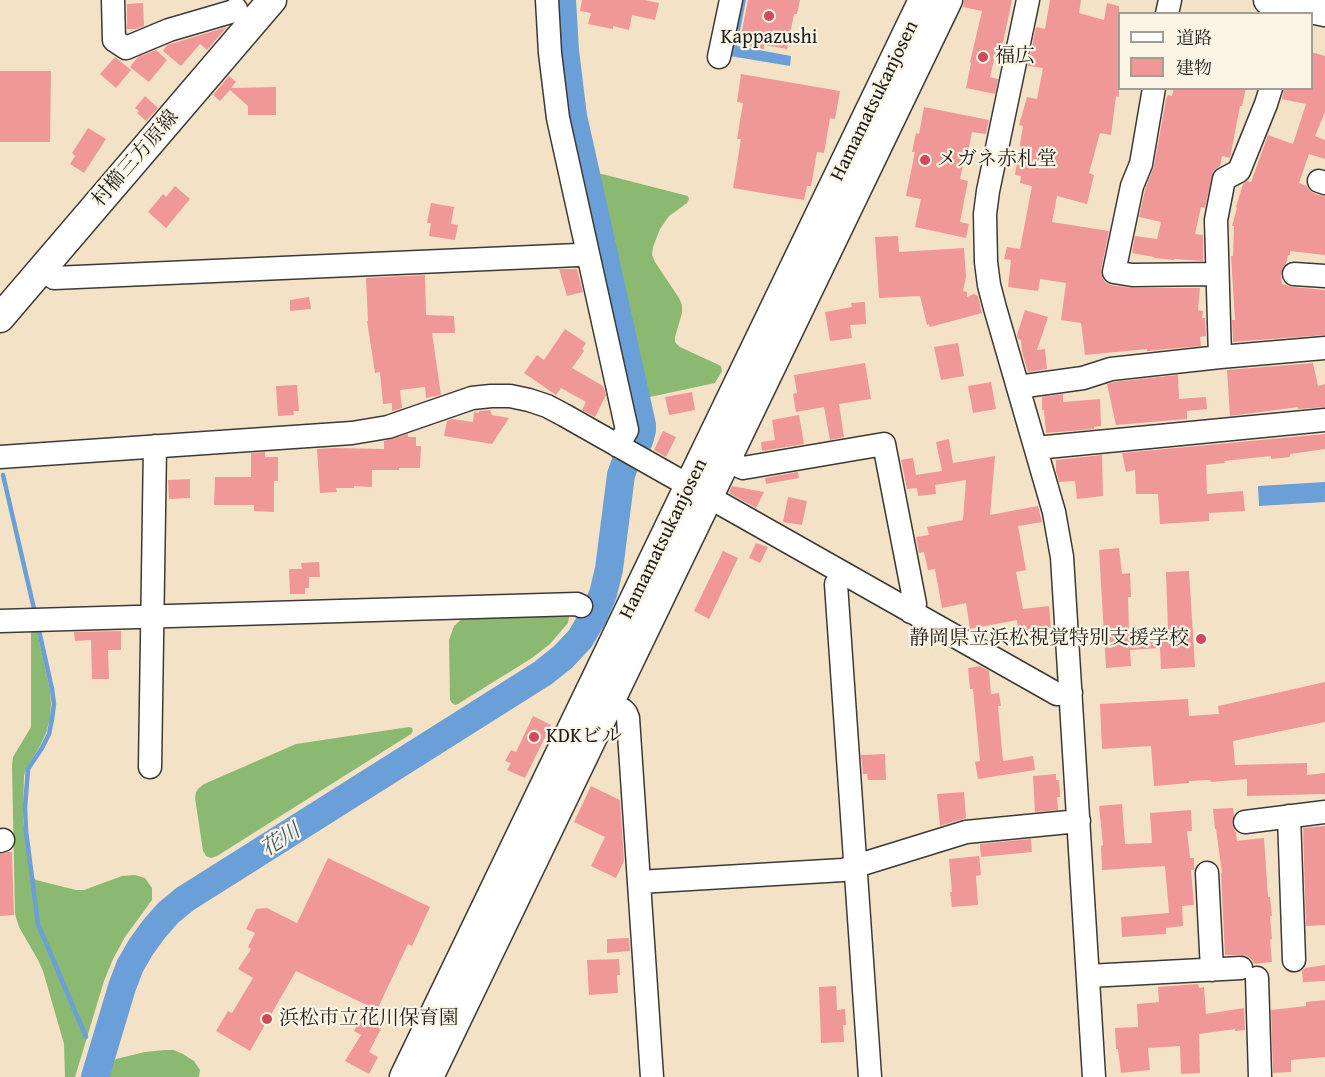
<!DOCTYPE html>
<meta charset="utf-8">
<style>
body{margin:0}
#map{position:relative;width:1325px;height:1077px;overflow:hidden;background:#f4e2c7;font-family:"Gentium Book Plus","Noto Serif JP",serif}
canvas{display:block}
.legend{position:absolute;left:1118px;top:12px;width:195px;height:78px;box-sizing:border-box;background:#fcf5e5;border:2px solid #a29e95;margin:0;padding:8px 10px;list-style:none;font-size:18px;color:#1c1c1c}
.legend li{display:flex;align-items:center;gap:12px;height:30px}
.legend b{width:30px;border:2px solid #a29e95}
</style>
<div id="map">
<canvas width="1325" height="1077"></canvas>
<ul class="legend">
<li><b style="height:8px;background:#fff"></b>道路</li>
<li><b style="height:16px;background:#f09898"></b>建物</li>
</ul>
</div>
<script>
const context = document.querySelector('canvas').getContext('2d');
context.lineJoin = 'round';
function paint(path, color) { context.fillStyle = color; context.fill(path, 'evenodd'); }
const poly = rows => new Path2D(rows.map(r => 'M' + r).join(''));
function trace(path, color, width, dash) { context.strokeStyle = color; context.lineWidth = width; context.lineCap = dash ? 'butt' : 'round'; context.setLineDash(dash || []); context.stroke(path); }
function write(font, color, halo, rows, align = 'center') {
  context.font = font + ' "Gentium Book Plus","Noto Serif JP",serif'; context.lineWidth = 4.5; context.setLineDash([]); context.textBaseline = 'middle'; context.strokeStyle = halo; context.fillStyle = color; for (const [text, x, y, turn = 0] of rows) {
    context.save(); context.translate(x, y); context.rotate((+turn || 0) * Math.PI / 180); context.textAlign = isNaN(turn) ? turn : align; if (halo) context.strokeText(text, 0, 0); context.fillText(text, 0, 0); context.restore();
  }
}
paint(poly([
 [598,174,602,174,688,196,689,199,687,203,669,216,660,229,653,247,652,255,655,262,679,298,682,305,682,313,675,337,675,342,680,347,721,366,722,371,715,383,650,397,646,397,643,395,594,181,595,177],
 [566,611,569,617,568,623,550,644,532,658,458,704,455,705,452,703,450,700,449,640,454,626,464,617],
 [31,629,37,631,50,690,51,704,50,719,46,733,40,746,26,769,24,776,23,819,30,875,36,880,76,890,84,890,122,876,135,875,145,878,152,888,152,900,125,937,113,959,104,981,75,1077,65,1077,64,1044,43,971,38,960,19,927,15,914,12,766,13,757,31,727],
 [409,727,412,728,413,731,411,734,217,856,211,858,206,856,203,851,195,798,196,792,199,788,204,784,296,744],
 [165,1050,174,1050,183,1054,194,1061,200,1070,199,1077,103,1077,109,1064,116,1059,145,1052]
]), '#8bb972');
paint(poly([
 [738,0,746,0,737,46,791,56,790,66,724,55],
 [1325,482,1325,502,1259,506,1258,486]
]), '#6a9fd7');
trace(poly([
 [3,475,35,613],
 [38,626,52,689,54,704,52,719,49,734,42,748,28,769,25,807,26,831,38,924,86,1037],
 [94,1055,98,1065]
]), '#6a9fd7', 4.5);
trace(poly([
 [562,0,565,51,573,116,642,425,642,430,639,441],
 [95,1077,122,987,130,966,141,947,154,929,168,913,185,899,204,887,543,673,563,657,580,639,593,617,603,594,609,569,621,475,626,461]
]), '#6a9fd7', 28);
paint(poly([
 [582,0,645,0,659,3,655,20,632,15,629,30,613,26,613,29,588,24,591,13,580,11],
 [748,0,800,0,797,14,794,14,787,49,764,45,764,49,750,47,751,42,740,40],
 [964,0,1012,0,1001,52,996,51,990,77,998,79,995,94,966,88,971,63,970,62,982,11,963,7],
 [1050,0,1081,0,1079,13,1104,20,1107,3,1119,6,1119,97,1116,96,1111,135,1100,133,1089,173,1094,175,1087,204,1057,196,1052,222,1109,231,1101,270,1102,277,1105,282,1111,285,1132,288,1200,288,1198,310,1203,311,1202,318,1205,318,1206,336,1200,337,1201,346,1147,351,1147,349,1085,355,1081,323,1061,320,1066,283,1040,279,1038,291,1008,287,1011,260,1004,259,1007,247,1020,249,1032,186,1020,183,1021,176,1015,175,1023,126,1019,125,1027,97,1037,99,1043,68,1028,66,1036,27,1045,29],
 [143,3,144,26,136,29,127,29,127,4],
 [227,27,207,50,200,44,181,66,163,51,167,45,174,43],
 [156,50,167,60,149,82,130,67,138,57],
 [1311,52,1325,56,1325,112,1315,136,1325,140,1325,159,1309,154,1299,183,1307,186,1309,190,1315,194,1325,196,1325,255,1290,251,1290,255,1288,255,1286,264,1283,267,1281,274,1282,284,1293,287,1325,290,1325,335,1233,342,1232,320,1235,320,1231,256,1233,256,1234,226,1232,226,1237,208,1236,207,1243,184,1247,181,1251,182,1268,135,1293,144,1306,104,1282,99,1284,88,1311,88],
 [115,57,131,70,116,88,100,74],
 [0,71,51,71,50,142,0,142],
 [741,74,840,91,835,119,830,118,824,153,817,152,811,186,807,186,804,200,733,188,741,139,737,139,743,103,737,102],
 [229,76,236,82,231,88,276,87,276,115,248,115,248,106,230,90,220,101,213,95],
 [1174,88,1246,88,1242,106,1240,106,1230,158,1222,156,1220,166,1213,171,1205,208,1201,207,1195,234,1203,235,1203,261,1174,259,1174,260,1154,258,1154,257,1132,253,1135,236,1157,239,1161,222,1139,217,1145,190,1154,166,1166,99,1168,95,1172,96],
 [145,96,158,108,146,121,137,113,139,111,135,108],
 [924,107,989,120,986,134,972,132,968,152,966,151,960,179,968,181,960,222,969,224,966,238,915,227,921,199,906,196,915,152,912,152,916,133,919,134],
 [88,128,106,139,84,173,70,164,75,156,72,153],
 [175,186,190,199,166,228,148,212,163,194,166,197],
 [431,203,454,207,451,224,458,225,455,240,429,236,431,223,427,223],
 [898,236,899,252,964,248,966,277,963,291,967,292,967,297,974,294,978,296,982,313,930,327,929,324,927,325,920,296,879,298,875,237],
 [559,269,577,269,583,292,567,296],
 [425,275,426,315,454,316,455,333,432,333,441,395,426,398,425,387,400,390,402,408,392,411,392,403,383,404,380,372,375,373,367,321,368,321,366,278],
 [309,297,311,309,290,311,290,300],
 [865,302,866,324,850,325,852,338,830,341,825,312,852,307,851,303],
 [1025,310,1048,317,1037,350,1045,349,1047,369,1028,372,1022,352,1021,340,1018,339,1017,335],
 [565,329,586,343,582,349,584,351,572,368,603,386,606,395,595,417,582,410,586,402,561,388,556,395,524,373,537,355,544,360],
 [958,343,964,376,941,380,934,347],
 [865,363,871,399,839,404,844,437,830,440,824,407,796,412,793,394,797,393,794,375],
 [1313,363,1318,386,1325,384,1325,407,1298,409,1298,407,1230,416,1227,370],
 [1178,375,1179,399,1206,397,1207,409,1187,411,1187,419,1116,425,1107,384,1114,382],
 [991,382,996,409,973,413,968,386],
 [297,385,299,411,293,411,294,415,278,416,276,386],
 [692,392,695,410,669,415,665,397],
 [1063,394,1063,402,1100,399,1101,426,1094,427,1094,429,1046,433,1044,410,1042,410,1042,397],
 [490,410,492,415,509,418,492,444,444,436,447,421,452,419,473,422,474,412,479,413,479,411],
 [799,415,804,444,762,451,761,442,775,440,772,420],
 [663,431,676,437,666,457,654,450],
 [408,434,408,437,416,437,416,446,421,446,420,468,399,468,399,470,372,470,372,487,354,486,354,488,336,488,337,492,320,493,317,449,334,448,384,449,384,441],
 [1325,434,1325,449,1290,454,1290,457,1271,459,1271,456,1224,461,1225,463,1206,465,1207,494,1243,491,1245,511,1209,513,1209,521,1160,524,1158,494,1136,494,1135,470,1126,472,1122,453],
 [949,439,953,463,995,456,990,515,1038,506,1042,522,1018,526,1026,570,1016,572,1023,609,1049,606,1051,628,1018,631,1017,620,970,629,966,603,942,608,935,569,928,570,924,552,919,553,916,537,929,535,927,527,963,520,966,480,935,485,936,494,918,496,917,488,907,489,901,460,913,458,916,475,942,471,936,442],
 [265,452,265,457,278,457,278,481,274,481,274,512,254,511,254,505,214,505,215,477,251,477,251,453],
 [1102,455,1103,496,1077,499,1075,481,1059,482,1056,471,1056,460],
 [798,472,799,478,766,484,765,478],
 [190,479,190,498,169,499,168,480],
 [732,486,764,492,756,508,729,493],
 [788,497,807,501,802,525,783,522],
 [756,543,768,547,760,563,749,558],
 [1119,548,1122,574,1130,573,1131,597,1128,597,1129,631,1168,630,1166,572,1189,571,1195,667,1161,669,1160,648,1130,650,1131,666,1106,668,1099,550],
 [723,551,738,558,709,619,694,611],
 [319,562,320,577,309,577,309,588,305,588,305,594,290,594,289,569,302,569,301,563],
 [121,631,121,650,108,650,109,679,92,679,91,640,75,641,74,632],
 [980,666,989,671,991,694,999,693,1001,706,998,706,1003,761,1033,756,1035,770,978,779,975,762,980,761,973,689,970,689,968,668],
 [1325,682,1325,722,1233,741,1235,765,1307,763,1307,775,1325,773,1325,794,1247,796,1247,779,1211,782,1210,780,1189,781,1189,783,1154,786,1151,746,1102,749,1100,704,1188,699,1189,716,1219,714,1218,706],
 [533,716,551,725,525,778,507,770,511,763,505,761,511,750,516,752],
 [885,754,886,780,868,780,867,774,863,774,861,755],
 [1056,774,1056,780,1059,780,1060,797,1057,797,1058,810,1035,812,1033,776],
 [591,786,620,800,624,861,616,878,591,866,605,837,574,822],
 [964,792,966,818,940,826,937,794],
 [1122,804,1125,844,1152,843,1150,813,1191,810,1192,831,1187,831,1190,858,1194,858,1194,870,1191,870,1194,905,1182,906,1183,926,1166,928,1166,934,1122,937,1121,917,1169,913,1165,866,1102,870,1101,846,1103,845,1099,806],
 [1233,808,1234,815,1232,823,1235,832,1236,832,1237,841,1264,838,1268,897,1270,897,1272,916,1270,916,1272,939,1270,940,1272,962,1254,964,1252,960,1247,956,1240,955,1225,955,1221,873,1222,873,1216,829,1215,829,1213,809],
 [1325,826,1325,925,1306,926,1303,828],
 [1031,839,1032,852,981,857,980,844],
 [8,852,12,852,14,915,0,916,0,854],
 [979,856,981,875,976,876,978,905,952,907,950,892,952,892,949,859],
 [328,858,430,907,412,946,408,944,377,1010,296,971,250,1051,216,1031,228,1011,232,1013,253,978,238,969,251,949,248,947,255,933,246,929,256,909,267,908,297,923],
 [629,938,630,951,607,953,607,939],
 [619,959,620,975,617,975,618,993,589,995,587,960],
 [1325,965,1325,981,1303,982,1302,971,1305,968],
 [1198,984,1199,988,1204,987,1206,1014,1244,1008,1245,1030,1235,1031,1235,1029,1199,1034,1200,1073,1181,1074,1180,1046,1148,1048,1150,1070,1121,1073,1118,1049,1116,1049,1115,1028,1138,1027,1137,1004,1159,1002,1158,987],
 [836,986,837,1010,845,1009,846,1025,843,1025,844,1042,821,1043,819,987],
 [1325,1000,1325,1057,1291,1060,1291,1072,1273,1073,1271,1010,1306,1006,1306,1002],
 [363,1013,384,1023,369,1052,378,1057,369,1074,345,1061,361,1035,354,1031]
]), '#f09898');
const minor = poly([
 [113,0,114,40,126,48,169,30,234,11,236,9],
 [547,0,550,53,558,118,627,430,618,446],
 [1028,0,988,191,985,214,986,262,989,285,995,308,1054,512,1062,557,1094,1077],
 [1167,14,1170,0],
 [719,57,731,0],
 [1154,88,1141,164,1132,186,1114,272,1132,275,1217,274],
 [1319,181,1325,183],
 [42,268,54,278,578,255,587,253],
 [1294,274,1325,276],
 [1220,357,1216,220,1224,179,1239,171,1266,104,1271,88],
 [1018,387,1083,378,1111,369,1220,357,1325,348],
 [1036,448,1325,420],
 [0,457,352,433,388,427,472,398,491,396,510,396,529,400,547,406,564,415,1057,694,1071,693],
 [726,460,743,468,884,444,915,604,911,612],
 [843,573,836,584,870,1077],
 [0,621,577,604,581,606],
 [609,703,623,710,626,713,628,718,652,1077],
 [150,767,155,446],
 [1289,816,1294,960],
 [1245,822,1325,812],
 [0,841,3,840],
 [1207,873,1212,970],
 [639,882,843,870,966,832,1079,821],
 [1088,976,1241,968],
 [1257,978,1260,1077]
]);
const major = poly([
 [1268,0,1325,12],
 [0,318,272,0],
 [404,1077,923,0],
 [429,1077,948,0]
]);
trace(minor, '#3c3a36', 25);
trace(major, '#3c3a36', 31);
trace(minor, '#fff', 22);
trace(major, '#fff', 28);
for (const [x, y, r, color] of [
 [769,16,6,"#d1495b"],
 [983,57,6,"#d1495b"],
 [925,160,6,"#d1495b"],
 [1201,639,6,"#d1495b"],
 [534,737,6,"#d1495b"],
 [267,1019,6,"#d1495b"]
]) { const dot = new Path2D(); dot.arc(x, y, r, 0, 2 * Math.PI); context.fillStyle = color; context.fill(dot); trace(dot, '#fcf5e5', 2); }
write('20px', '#1c1c1c', '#fcf5e5', [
 ["Kappazushi",769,38,"center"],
 ["福広",995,57],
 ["メガネ赤札堂",937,160],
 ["静岡県立浜松視覚特別支援学校",1189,639,"right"],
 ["KDKビル",546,737],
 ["浜松市立花川保育園",279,1019]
], 'left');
write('20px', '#1c1c1c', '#fcf5e5', [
 ["Hamamatsukanjosen",875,101,-64],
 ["村櫛三方原線",136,159,-49],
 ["Hamamatsukanjosen",664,539,-64]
]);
write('italic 21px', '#3f5770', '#fcf5e5', [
 ["花川",281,841,-33]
]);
</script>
